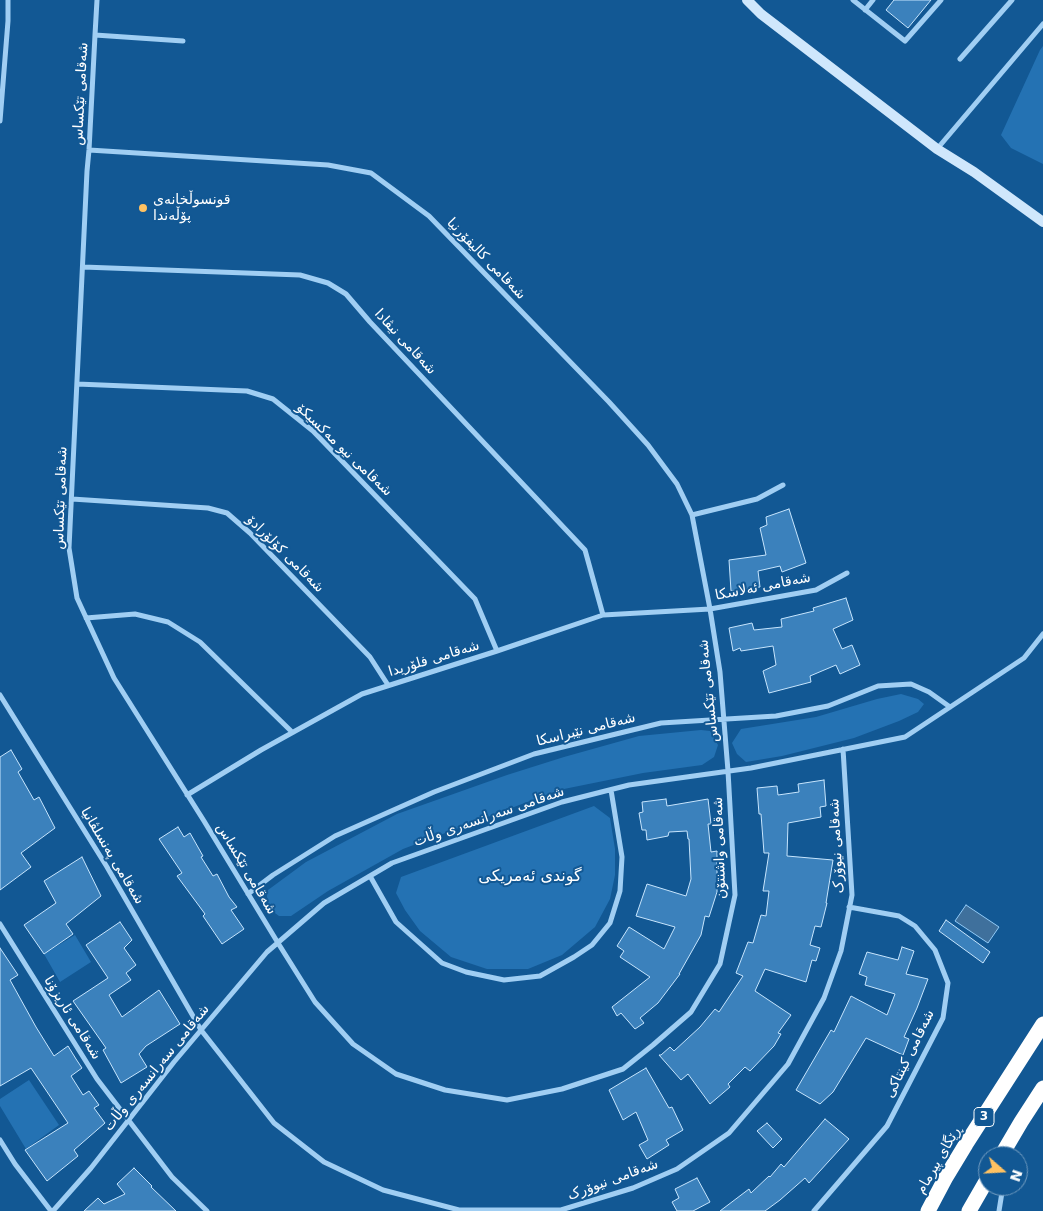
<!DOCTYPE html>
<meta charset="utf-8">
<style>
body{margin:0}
#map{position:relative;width:1043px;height:1211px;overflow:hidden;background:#125894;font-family:"DejaVu Sans",sans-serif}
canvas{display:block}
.north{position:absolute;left:978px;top:1146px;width:50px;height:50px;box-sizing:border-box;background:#125894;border:1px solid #719bbf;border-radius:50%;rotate:109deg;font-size:14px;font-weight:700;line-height:20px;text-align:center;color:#fff}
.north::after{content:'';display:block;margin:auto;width:18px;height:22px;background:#ffc262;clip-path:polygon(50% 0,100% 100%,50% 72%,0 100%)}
</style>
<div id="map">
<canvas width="1043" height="1211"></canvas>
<div class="north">N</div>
</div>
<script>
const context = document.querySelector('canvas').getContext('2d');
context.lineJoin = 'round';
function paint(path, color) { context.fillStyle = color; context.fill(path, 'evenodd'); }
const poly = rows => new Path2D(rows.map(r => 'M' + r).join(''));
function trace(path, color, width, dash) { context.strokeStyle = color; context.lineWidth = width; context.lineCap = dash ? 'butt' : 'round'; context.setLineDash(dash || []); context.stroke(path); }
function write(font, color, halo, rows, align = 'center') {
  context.font = font + ' "DejaVu Sans","Noto Naskh Arabic",sans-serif'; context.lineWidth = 4; context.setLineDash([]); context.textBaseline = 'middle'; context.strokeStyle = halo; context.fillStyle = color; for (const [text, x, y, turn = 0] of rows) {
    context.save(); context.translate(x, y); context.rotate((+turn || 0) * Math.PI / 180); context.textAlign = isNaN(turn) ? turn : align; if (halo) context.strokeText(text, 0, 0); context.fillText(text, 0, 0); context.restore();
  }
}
paint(poly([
 [1043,46,1043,164,1011,148,1001,135,1040,50],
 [901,694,918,699,924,704,918,712,899,721,854,738,782,756,746,762,737,754,732,743,741,729,816,717,877,699],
 [701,730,710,731,718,745,714,757,702,765,643,773,559,790,403,849,328,891,291,916,279,916,268,908,267,896,268,890,306,862,397,814,507,775,564,757,639,736],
 [594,806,610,818,615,849,615,875,610,899,595,927,562,955,528,969,487,969,451,957,420,931,405,910,396,893,401,877],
 [75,935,91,962,60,982,44,954],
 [29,1080,59,1125,26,1149,0,1106,0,1099]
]), '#2472b3');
const water = poly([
 [966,905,999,927,988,943,955,921,966,905]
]);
paint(water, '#3f709c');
trace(water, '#92caf6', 1);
const building = poly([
 [894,0,931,0,908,28,886,10,894,0],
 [789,509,806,563,782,572,780,566,758,571,760,587,731,591,729,560,766,555,760,528,767,525,766,517,789,509],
 [846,598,853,620,833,629,842,649,852,645,860,665,840,674,836,665,810,676,811,682,769,693,763,671,776,665,773,646,741,651,740,648,733,651,729,628,752,623,754,630,782,627,781,619,814,611,813,608,846,598],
 [11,750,22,769,18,772,34,800,39,797,55,828,21,853,31,867,0,890,0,757,11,750],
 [824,780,826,806,820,807,821,817,788,823,787,856,833,860,826,903,827,903,821,927,815,926,810,945,820,948,816,961,812,960,806,982,765,969,755,991,791,1015,778,1033,781,1034,774,1046,750,1071,745,1067,728,1084,730,1087,710,1104,688,1074,681,1080,659,1055,661,1055,670,1047,674,1051,700,1027,715,1009,719,1012,743,976,736,973,748,942,753,943,761,915,766,916,769,891,763,891,769,853,764,853,761,814,759,814,757,788,777,786,778,795,799,792,798,784,824,780],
 [666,799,667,806,708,799,711,824,708,824,711,852,717,851,717,892,709,917,705,916,701,935,679,974,680,974,658,1003,640,1018,644,1023,635,1029,621,1013,617,1016,612,1007,650,977,620,957,624,951,617,946,629,927,664,949,675,927,636,916,647,884,686,896,691,879,689,839,688,839,687,831,669,832,668,836,647,840,646,830,642,830,639,813,643,812,642,802,666,799],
 [178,827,184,837,190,833,203,856,201,857,213,876,217,874,229,897,237,907,231,910,244,929,222,944,203,916,205,914,177,876,182,873,159,839,178,827],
 [82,857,101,896,66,924,73,934,44,954,24,925,56,903,44,881,82,857],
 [946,920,990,952,983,963,939,931,946,920],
 [120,922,132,940,124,948,136,965,126,973,131,980,109,995,122,1017,159,990,180,1024,146,1046,139,1054,147,1067,121,1083,103,1050,106,1048,73,1001,108,978,86,945,120,922],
 [902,947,914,951,906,974,928,979,917,1008,904,1037,909,1039,903,1055,866,1038,833,1092,820,1104,796,1090,831,1030,834,1032,851,996,887,1015,895,994,865,985,867,977,859,974,867,952,898,960,902,947],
 [0,948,18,975,10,980,36,1027,54,1056,68,1046,76,1059,82,1068,71,1076,83,1095,89,1091,99,1105,94,1108,105,1123,74,1150,78,1156,47,1181,25,1150,68,1123,31,1068,0,1086,0,948],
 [646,1068,669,1108,672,1107,683,1130,666,1140,669,1145,647,1159,639,1145,648,1140,636,1112,623,1120,609,1090,646,1068],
 [825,1119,849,1139,809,1183,805,1178,780,1200,765,1211,720,1211,749,1189,751,1193,769,1176,770,1177,781,1164,784,1167,825,1119],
 [767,1123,782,1139,773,1148,757,1131,767,1123],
 [134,1168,152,1186,151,1187,176,1211,84,1211,98,1198,104,1204,125,1194,117,1184,134,1168],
 [697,1178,710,1202,693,1211,677,1211,672,1202,679,1198,675,1189,697,1178]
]);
paint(building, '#3b81bc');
trace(building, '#c7e5fd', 1);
trace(poly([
 [853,0,905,41,941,0],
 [865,10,873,0],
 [95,35,183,41],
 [960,59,1012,0],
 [0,121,8,21,8,0],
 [937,149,1043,24],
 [89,150,328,165,371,173,429,216,609,402,648,445,677,484,692,515,710,609,720,672,728,771,735,895,720,964,691,1012,653,1045,623,1069,562,1089,507,1100,445,1090,396,1074,353,1044,315,1002,278,943,204,821,114,678,77,598,69,548,87,171,89,150,95,35,97,0],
 [83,267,300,275,328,283,346,294,370,322,585,550,603,615],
 [77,384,247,391,273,399,313,431,475,599,497,651],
 [72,499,208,508,227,513,250,533,370,657,388,685],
 [692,515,757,499,783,485],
 [86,618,135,614,168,622,200,642,292,732],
 [0,695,107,867,201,1030,274,1123,324,1162,383,1190,459,1210,561,1210,633,1188,677,1169,729,1133,788,1064,824,998,841,951,852,895,843,749],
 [187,795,261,750,362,694,497,651,603,615,710,609,816,590,847,573],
 [370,876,396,922,442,963,466,972,504,980,540,976,574,957,592,945,610,923,620,891,622,857,611,790],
 [248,894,273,875,335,836,434,792,534,754,661,723,776,716,828,706,878,686,911,684,929,692,950,707],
 [0,924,97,1079,172,1177,207,1211],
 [0,1140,15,1164,51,1211],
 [53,1211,91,1168,174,1062,267,952,324,903,392,863,562,802,629,785,751,768,905,737,1024,658,1043,634],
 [814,1211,887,1126,943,1018,948,983,935,950,915,926,899,916,849,907],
 [999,1211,1003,1186]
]), '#a0cef3', 5);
trace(poly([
 [747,0,761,14,937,149,974,172,1043,222]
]), '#cfe7fc', 10);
trace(poly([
 [1001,1156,1021,1122,1043,1088],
 [928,1211,946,1177,966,1144,1043,1024],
 [969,1211,988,1178]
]), '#fff', 15);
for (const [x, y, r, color] of [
 [143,208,5,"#ffc262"]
]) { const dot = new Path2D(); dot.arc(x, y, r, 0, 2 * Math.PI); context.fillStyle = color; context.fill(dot); trace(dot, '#125894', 2); }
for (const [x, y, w] of [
 [984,1117,20]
]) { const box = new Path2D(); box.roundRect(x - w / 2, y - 9.5, w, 19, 4); context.fillStyle = '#125894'; context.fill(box); trace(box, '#fff', 1); }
write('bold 12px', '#fff', null, [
 ["3",984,1117]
]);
write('14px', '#fff', '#125894', [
 ["شەقامی تێکساس",81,94,-87],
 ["شەقامی کالیفۆرنیا",486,259,46],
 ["شەقامی نیڤادا",405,342,47],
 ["شەقامی نیو مەکسیکۆ",344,450,44],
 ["شەقامی تێکساس",61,498,-88],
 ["شەقامی کۆلۆرادۆ",285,554,45],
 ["شەقامی ئەلاسکا",763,587,-11],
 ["شەقامی فلۆریدا",434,659,-17],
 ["شەقامی تێکساس",709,691,-96],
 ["شەقامی نێبراسکا",586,730,-14],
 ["شەقامی سەرانسەری وڵات",489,817,-19],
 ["شەقامی نیوۆرک",837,846,-93],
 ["شەقامی واشنتۆن",720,848,-92],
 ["شەقامی پەنسلڤانیا",112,856,59],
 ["شەقامی تێکساس",246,869,59],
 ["شەقامی ئاریزۆنا",72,1018,58],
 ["شەقامی کینتاکی",910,1054,-64],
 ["شەقامی سەرانسەری وڵات",157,1068,-51],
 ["ڕێگای پیرمام",939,1160,-60],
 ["شەقامی نیوۆرک",613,1180,-20]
]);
write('14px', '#fff', '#125894', [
 ["قونسوڵخانەی",153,200],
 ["پۆڵەندا",153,216]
], 'left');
write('16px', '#fff', '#125894', [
 ["گوندی ئەمریکی",530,877]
]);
</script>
